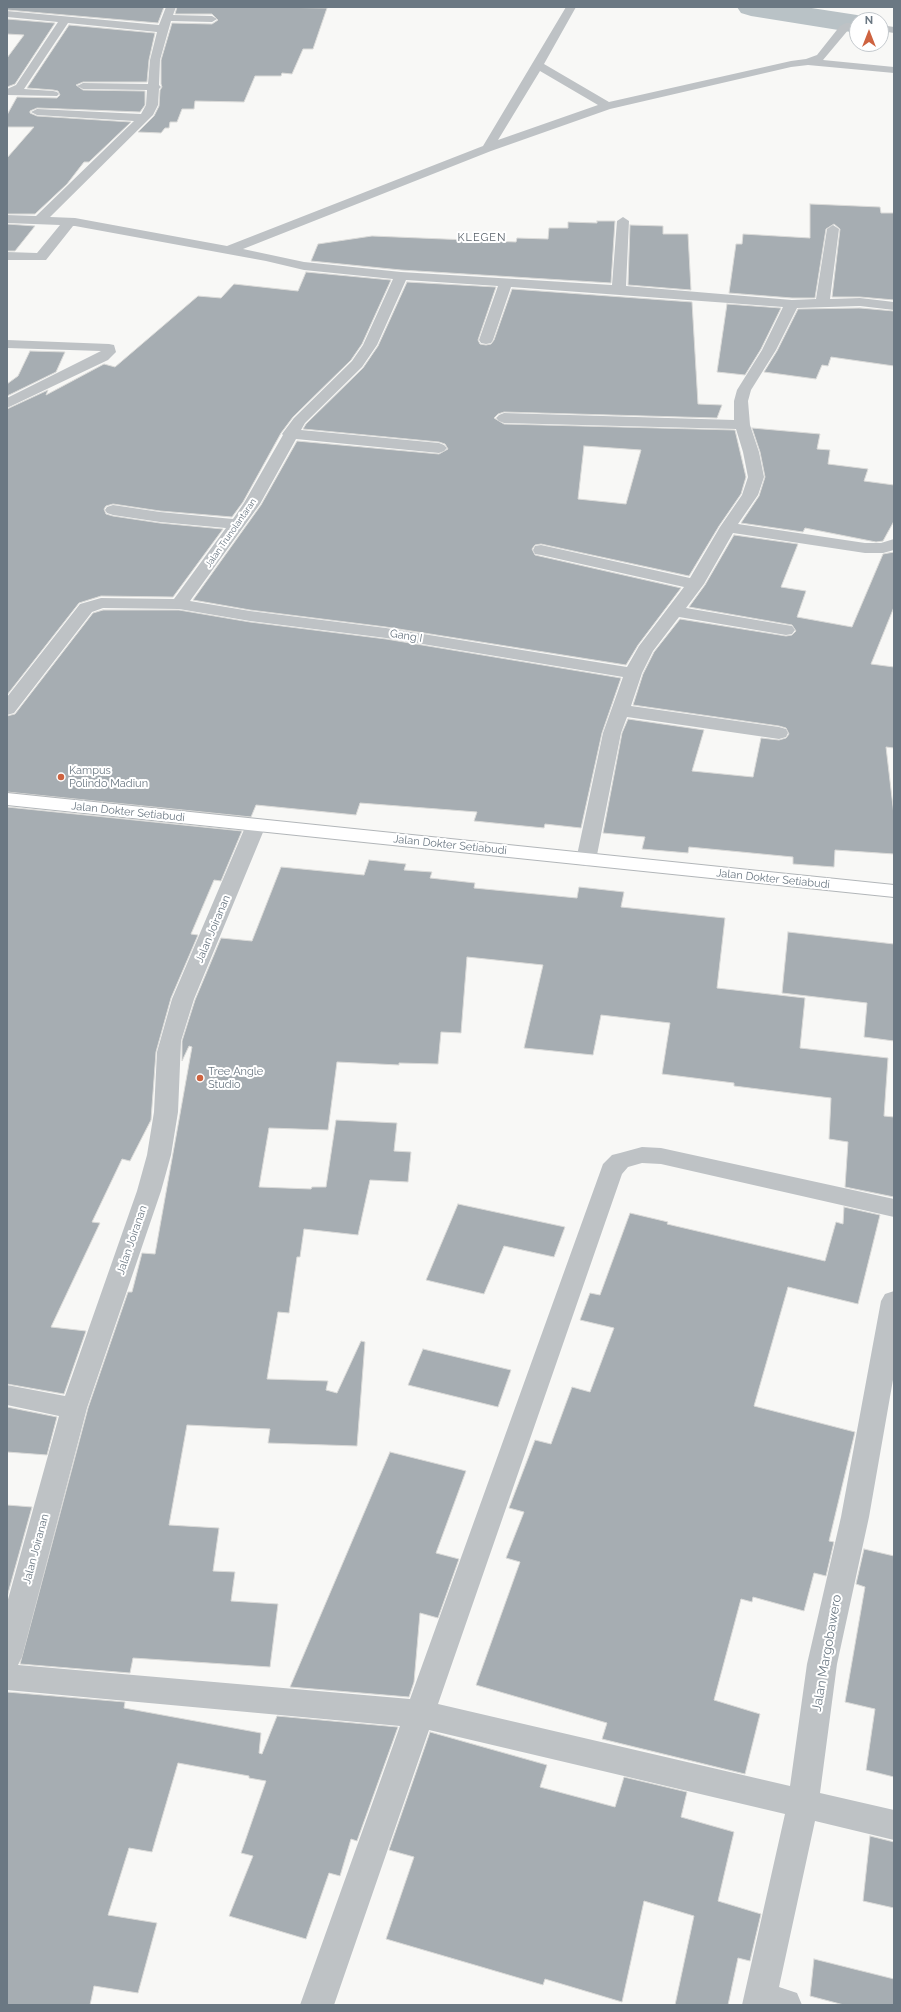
<!DOCTYPE html>
<style>
body{margin:0}
#map{position:relative;width:901px;height:2012px;overflow:hidden;background:#f8f8f6;font-family:Raleway,sans-serif}
canvas{display:block}
.frame{position:absolute;inset:0;border:8px solid #6b7883;pointer-events:none}
.north{position:absolute;left:849px;top:12px;width:40px;height:40px;box-sizing:border-box;background:#fff;border:1px solid #c4c9cd;border-radius:50%;rotate:0deg;font-size:11px;font-weight:700;line-height:16px;text-align:center;color:#6b7883}
.north::after{content:'';display:block;margin:auto;width:14px;height:18px;background:#ce6340;clip-path:polygon(50% 0,100% 100%,50% 72%,0 100%)}
</style>
<div id="map">
<canvas width="901" height="2012"></canvas>
<div class="frame"></div>
<div class="north">N</div>
</div>
<script>
const context = document.querySelector('canvas').getContext('2d');
context.lineJoin = 'round';
const poly = rows => new Path2D(rows.map(r => 'M' + r).join(''));
function paint(path, color) { context.fillStyle = color; context.fill(path, 'evenodd'); }
function trace(path, color, width, dash) { context.strokeStyle = color; context.lineWidth = width; context.lineCap = dash ? 'butt' : 'round'; context.setLineDash(dash || []); context.stroke(path); }
function write(font, color, halo, rows, align = 'center') {
  context.font = font + ' Raleway,sans-serif'; context.lineWidth = 4; context.setLineDash([]); context.textBaseline = 'middle'; context.strokeStyle = halo; context.fillStyle = color; for (const [text, x, y, turn = 0] of rows) {
    context.save(); context.translate(x, y); context.rotate((+turn || 0) * Math.PI / 180); context.textAlign = isNaN(turn) ? turn : align; if (halo) context.strokeText(text, 0, 0); context.fillText(text, 0, 0); context.restore();
  }
}
paint(poly([
 [737,7,805,7,857,15,867,18,869,20,857,20,857,33,751,16,741,13,737,7]
]), '#b9c2c6');
const building = poly([
 [7,7,164,7,158,23,7,10,7,7],
 [177,7,271,7,327,8,313,49,303,49,292,74,282,73,281,76,255,76,244,102,195,101,194,109,182,109,177,122,170,122,169,128,165,128,161,133,138,132,154,116,159,106,160,90,162,87,161,84,161,60,172,23,212,24,218,20,212,14,175,14,177,7],
 [7,19,55,23,15,84,7,87,7,58,24,35,7,34,7,19],
 [69,25,155,33,149,60,147,82,83,82,76,85,83,90,145,91,145,105,140,112,37,108,30,111,30,113,37,116,131,122,89,162,84,162,67,184,35,214,7,214,7,158,34,127,7,127,7,115,17,97,57,98,60,95,58,91,53,90,27,88,69,25],
 [810,204,880,207,881,213,894,213,894,300,860,297,832,297,840,229,834,224,826,229,815,298,792,298,729,293,736,244,742,244,743,234,810,238,810,204],
 [597,221,615,221,611,283,401,270,311,261,318,244,372,236,516,242,517,238,548,239,549,228,568,228,568,222,597,223,597,221],
 [7,224,35,226,15,251,7,251,7,224],
 [630,225,663,226,663,234,688,234,691,290,628,285,630,225],
 [306,272,391,280,362,344,351,360,293,417,281,433,243,502,232,517,160,511,113,504,106,506,104,509,106,514,113,516,160,523,223,529,173,597,101,596,79,603,7,695,7,409,48,390,46,395,104,364,115,367,198,296,221,298,234,284,298,291,306,272],
 [407,282,496,287,478,340,480,344,486,345,491,344,494,340,512,289,692,302,698,404,722,405,717,418,504,412,498,414,494,418,504,424,735,430,746,477,741,494,719,526,689,576,541,544,535,545,532,549,535,555,681,588,638,645,626,665,386,627,250,610,193,600,261,505,297,441,439,454,448,449,445,444,439,442,303,429,306,424,363,368,378,346,407,282],
 [584,446,641,450,626,504,578,499,584,446],
 [727,304,781,308,761,349,745,375,717,372,727,304],
 [860,308,894,311,894,366,831,357,828,366,822,365,816,379,764,372,777,351,798,309,860,308],
 [30,351,65,352,56,372,7,396,7,384,18,376,30,351],
 [752,428,820,434,817,449,830,450,828,464,868,469,864,481,894,485,894,521,883,541,876,542,805,528,803,532,741,523,759,496,765,477,760,452,752,428],
 [734,535,798,544,781,587,806,591,797,617,852,627,883,554,894,552,894,607,871,664,894,667,894,748,886,747,894,815,894,854,835,850,834,867,793,864,793,857,689,847,688,853,642,849,645,837,603,833,622,733,628,719,704,730,692,771,753,777,761,738,779,740,786,738,789,734,786,728,779,726,633,705,643,674,654,652,680,619,786,636,792,635,796,631,792,625,689,607,705,585,734,535],
 [103,610,179,610,250,622,386,639,621,678,602,733,581,828,545,824,544,828,474,821,477,812,360,803,356,815,256,805,251,817,7,792,7,716,15,714,93,613,103,610],
 [7,807,242,831,221,881,214,880,191,934,198,935,171,998,156,1052,151,1120,130,1161,122,1159,92,1222,100,1223,51,1327,86,1331,64,1394,7,1384,7,807],
 [369,860,406,864,404,870,432,872,430,878,475,883,474,888,577,898,579,887,624,892,621,907,725,918,717,988,805,998,800,1048,888,1058,884,1116,894,1117,894,1197,845,1187,848,1142,829,1139,831,1098,734,1086,734,1083,662,1074,670,1023,601,1015,593,1055,524,1048,543,965,467,957,461,1033,441,1032,438,1064,399,1063,399,1065,337,1062,328,1130,269,1128,259,1187,311,1189,312,1187,326,1187,336,1120,397,1123,394,1151,411,1152,408,1182,370,1180,358,1235,304,1229,300,1257,297,1257,289,1313,278,1312,267,1379,328,1381,326,1390,337,1393,361,1341,365,1342,357,1446,268,1443,270,1429,187,1425,169,1525,219,1528,213,1571,235,1572,231,1601,278,1604,270,1667,133,1658,130,1673,20,1664,88,1408,128,1292,132,1292,142,1253,155,1254,192,1047,189,1046,182,1061,182,1041,195,1000,221,938,252,941,281,867,364,875,369,860],
 [788,932,894,944,894,1041,864,1037,867,1003,782,993,788,932],
 [458,1204,565,1227,554,1257,504,1246,484,1294,426,1280,458,1204],
 [844,1207,880,1215,858,1304,788,1287,754,1406,855,1432,829,1541,834,1542,826,1576,814,1573,804,1611,753,1597,752,1602,741,1599,714,1700,760,1714,745,1774,602,1739,607,1723,476,1685,520,1562,506,1558,524,1512,509,1508,535,1440,551,1444,572,1387,590,1392,614,1328,580,1320,590,1293,600,1295,630,1213,668,1222,667,1224,825,1261,836,1222,843,1224,844,1207],
 [423,1349,511,1370,498,1407,408,1385,423,1349],
 [7,1407,57,1417,47,1455,7,1452,7,1407],
 [390,1452,466,1471,436,1553,459,1559,438,1618,420,1613,414,1682,409,1697,290,1687,390,1452],
 [7,1505,32,1507,7,1597,7,1505],
 [864,1549,894,1556,894,1777,866,1770,875,1709,845,1702,865,1587,856,1584,864,1549],
 [7,1692,125,1702,124,1708,261,1733,259,1753,262,1754,277,1716,398,1727,357,1841,351,1839,340,1876,329,1873,306,1939,229,1916,253,1856,241,1853,266,1781,249,1778,249,1776,178,1763,152,1852,129,1848,108,1915,157,1923,138,1993,94,1986,90,2005,7,2005,7,1692],
 [430,1732,547,1765,540,1787,615,1807,624,1777,687,1792,681,1817,734,1832,718,1901,761,1914,750,1961,738,1958,728,2005,675,2005,694,1916,644,1901,622,2002,545,1979,543,1985,386,1939,414,1857,389,1850,430,1732],
 [870,1836,894,1842,894,1908,863,1901,870,1836],
 [814,1959,894,1979,894,2005,844,2005,810,1996,814,1959]
]);
paint(building, '#a6adb2');
trace(building, '#dadad8', 1);
const major = poly([
 [7,793,894,885,894,897,7,805,7,793]
]);
trace(major, '#b2b6b9', 2);
paint(poly([
 [166,7,176,7,173,15,212,16,217,19,212,22,171,21,160,60,159,85,161,87,159,89,158,105,153,115,50,217,75,218,227,246,483,146,566,7,576,7,544,64,609,102,791,61,806,59,817,55,840,26,846,23,857,23,857,29,849,29,823,60,894,67,894,73,808,65,791,67,610,109,491,151,243,249,304,262,401,272,612,285,617,221,623,217,629,221,626,286,792,300,816,299,827,229,833,225,839,229,830,299,860,298,894,302,894,310,860,306,797,308,776,350,751,390,748,401,750,425,759,452,764,477,758,495,738,524,865,543,881,543,894,539,894,550,883,553,865,553,733,533,704,584,686,608,786,625,792,626,795,630,792,634,786,635,679,617,653,651,642,673,631,706,779,727,786,729,788,733,786,737,779,739,627,717,621,733,596,860,593,864,586,866,579,864,576,860,603,733,623,677,386,638,250,621,179,609,103,608,92,612,14,713,7,715,7,697,80,604,101,598,174,599,226,528,160,522,113,515,107,513,105,510,107,507,113,505,160,512,233,519,244,503,283,435,282,434,294,418,352,361,363,345,393,279,304,270,266,261,75,226,73,226,46,260,7,260,7,252,37,253,60,225,7,223,7,215,36,216,134,121,37,115,31,112,37,109,141,114,146,105,147,90,83,89,77,86,83,83,148,84,150,60,157,32,68,23,24,89,53,91,57,92,59,94,57,96,7,95,7,89,16,85,58,22,7,17,7,11,159,25,166,7],
 [540,71,598,105,498,140,540,71],
 [406,280,498,286,479,340,481,343,486,344,491,343,493,340,511,287,783,307,762,350,737,390,734,401,734,420,504,413,499,415,496,418,499,421,504,423,736,429,743,452,748,477,742,495,720,527,690,578,541,545,535,546,533,550,535,554,541,555,684,587,639,646,627,667,386,628,250,611,190,601,260,504,296,439,439,453,444,451,447,448,444,445,439,443,301,430,305,423,362,367,377,345,406,280],
 [881,25,894,27,894,33,881,31,881,25],
 [7,340,109,344,114,345,116,352,108,360,7,408,7,398,101,351,7,348,7,340],
 [256,819,263,821,266,825,194,999,181,1041,178,1112,171,1155,161,1191,87,1408,22,1657,18,1665,410,1699,603,1164,612,1155,620,1153,642,1147,661,1148,894,1199,894,1217,661,1164,642,1163,628,1167,622,1174,438,1704,790,1786,807,1664,841,1517,881,1301,885,1294,894,1291,894,1374,869,1517,837,1664,820,1793,894,1810,894,1840,815,1821,779,1987,797,1993,802,2005,742,2005,785,1814,429,1730,334,2005,300,2005,400,1726,7,1690,7,1603,59,1416,7,1405,7,1385,65,1396,137,1191,147,1155,154,1112,157,1052,172,999,246,825,249,821,256,819]
]), '#bec2c5');
paint(major, '#fff');
for (const [x, y, r, color] of [
 [61,777,4,"#ce6340"],
 [200,1078,4,"#ce6340"]
]) { const dot = new Path2D(); dot.arc(x, y, r, 0, 2 * Math.PI); context.fillStyle = color; context.fill(dot); trace(dot, '#fff', 1.5); }
write('9px', '#6b7883', '#fff', [
 ["Jalan Trunolantaran",231,533,-55]
]);
context.letterSpacing = '1px';
write('11px', '#586169', '#fff', [
 ["KLEGEN",482,238]
]);
context.letterSpacing = '0px';
write('11px', '#6b7883', '#fff', [
 ["Gang I",406,636,9],
 ["Jalan Dokter Setiabudi",128,812,6],
 ["Jalan Dokter Setiabudi",450,845,6],
 ["Jalan Dokter Setiabudi",773,879,6],
 ["Jalan Joiranan",213,929,-67],
 ["Jalan Joiranan",132,1240,-71],
 ["Jalan Joiranan",36,1549,-75]
]);
write('11px', '#6b7883', '#fff', [
 ["Kampus",69,771],
 ["Polindo Madiun",69,784],
 ["Tree Angle",208,1072],
 ["Studio",208,1085]
], 'left');
write('13px', '#6b7883', '#fff', [
 ["Jalan Margobawero",827,1653,-80]
]);
</script>
